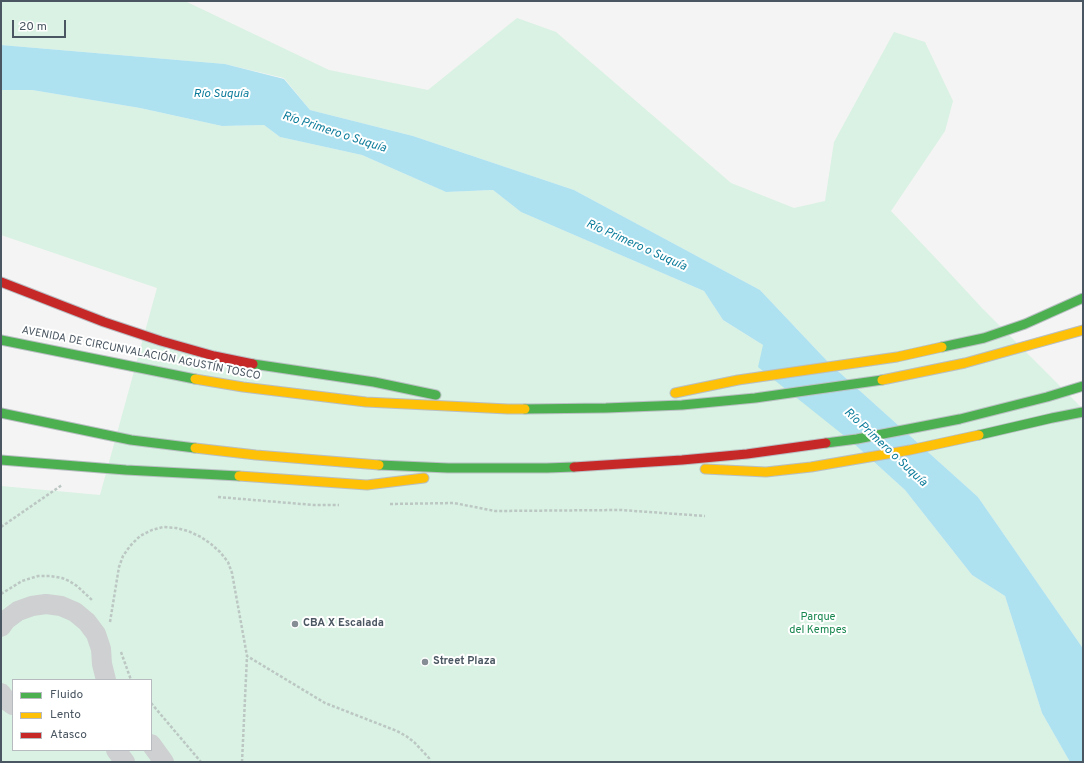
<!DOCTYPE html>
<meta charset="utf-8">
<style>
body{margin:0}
#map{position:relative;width:1084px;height:763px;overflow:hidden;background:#f4f4f4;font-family:Overpass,sans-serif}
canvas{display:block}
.frame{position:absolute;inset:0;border:2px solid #4a5661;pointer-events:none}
.legend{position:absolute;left:12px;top:679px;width:140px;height:72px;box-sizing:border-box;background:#fff;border:1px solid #b7bbc0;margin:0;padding:5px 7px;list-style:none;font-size:12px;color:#4a5661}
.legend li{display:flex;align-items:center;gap:8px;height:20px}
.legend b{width:20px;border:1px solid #b7bbc0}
.scale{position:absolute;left:12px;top:20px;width:54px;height:18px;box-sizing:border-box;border:2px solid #4a5661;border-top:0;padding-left:5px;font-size:12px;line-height:14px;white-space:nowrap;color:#4a5661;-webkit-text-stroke:3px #fff;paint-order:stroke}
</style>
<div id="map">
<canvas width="1084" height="763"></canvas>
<div class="frame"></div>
<ul class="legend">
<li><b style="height:5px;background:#4caf50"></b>Fluido</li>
<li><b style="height:5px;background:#ffc107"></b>Lento</li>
<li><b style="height:5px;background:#c62828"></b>Atasco</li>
</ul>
<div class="scale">20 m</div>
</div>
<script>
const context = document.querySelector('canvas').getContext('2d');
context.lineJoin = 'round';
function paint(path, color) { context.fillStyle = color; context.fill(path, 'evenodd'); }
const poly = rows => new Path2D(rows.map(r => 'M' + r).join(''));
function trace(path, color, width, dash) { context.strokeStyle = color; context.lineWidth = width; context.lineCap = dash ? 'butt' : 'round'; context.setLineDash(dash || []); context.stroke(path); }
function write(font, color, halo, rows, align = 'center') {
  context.font = font + ' Overpass,sans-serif'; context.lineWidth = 4; context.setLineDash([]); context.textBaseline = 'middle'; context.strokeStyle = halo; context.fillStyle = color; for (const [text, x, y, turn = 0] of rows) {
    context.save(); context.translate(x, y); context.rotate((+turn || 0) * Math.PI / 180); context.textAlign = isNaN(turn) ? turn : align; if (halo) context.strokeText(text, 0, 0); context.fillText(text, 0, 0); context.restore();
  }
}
paint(poly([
 [1,1,187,2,329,70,428,90,517,18,556,32,731,183,794,208,825,201,834,142,894,32,925,42,953,101,945,131,891,211,944,267,982,308,1083,409,1083,650,1082,647,978,497,829,363,760,290,574,190,413,136,310,110,284,78,225,64,1,45],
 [1,90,32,90,140,108,222,126,264,125,280,137,362,155,446,192,493,190,521,212,704,291,723,320,763,345,852,442,905,490,972,575,1005,596,1042,713,1070,762,1,762,1,486,100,495,157,288,1,235],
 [13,680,151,680,151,750,13,750]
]), '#d9f2e3');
paint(poly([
 [1,45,225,64,284,79,310,110,413,136,574,190,760,290,829,363,978,497,1082,647,1083,762,1070,762,1042,713,1005,596,972,575,905,490,852,442,758,367,763,345,723,320,704,291,521,212,493,190,446,192,362,155,280,137,264,125,222,126,140,108,32,90,1,90]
]), '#aee2f0');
const fast = poly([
 [1,340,195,379],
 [942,347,984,338,1025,324,1083,298],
 [253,364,374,382,436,395],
 [525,409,606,408,682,405,755,398,882,380],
 [1,413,131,440,195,448],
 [979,435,1052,418,1083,412],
 [826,443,857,439,960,419,1047,397,1083,386],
 [1,460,126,470,239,476],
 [379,465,448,468,547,468,574,467]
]);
const slow = poly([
 [195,379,243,387,366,402,508,409,525,409],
 [882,380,965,363,1083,330],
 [675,393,738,380,897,357,942,347],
 [195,448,256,455,379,465],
 [705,469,766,472,811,467,910,450,979,435],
 [239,476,367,485,424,478]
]);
const jam = poly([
 [1,282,104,322,161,341,214,356,253,364],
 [574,467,682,460,747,454,826,443]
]);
trace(fast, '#b9bec3', 11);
trace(slow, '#b9bec3', 11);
trace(jam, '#b9bec3', 11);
trace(poly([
 [218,497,314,505,339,505],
 [390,504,454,503,495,511,621,510,705,516],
 [1,527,62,485],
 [1,594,22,581,38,576,50,576,62,578,69,581,77,586,92,600],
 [110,622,119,567,123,556,130,546,140,536,152,530,163,527,176,528,188,531,201,537,211,544,220,552,228,562,232,573,247,656,325,703,397,731,406,736,414,742,429,758,430,762],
 [121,652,131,680],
 [151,703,201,762],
 [242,762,247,656]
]), '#bcc7c4', 2.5, [3, 2]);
trace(poly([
 [1,627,6,620,18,611,32,606,46,604,61,606,75,612,87,622,96,634,101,649,102,664,106,680],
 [1,693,6,700,13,705],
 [151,744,164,762],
 [116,750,125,762]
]), '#ced0d2', 20);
trace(fast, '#4caf50', 9);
trace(slow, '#ffc107', 9);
trace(jam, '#c62828', 9);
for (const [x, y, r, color] of [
 [295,624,4,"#868d94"],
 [425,662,4,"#868d94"]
]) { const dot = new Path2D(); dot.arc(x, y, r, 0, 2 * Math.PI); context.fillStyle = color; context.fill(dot); trace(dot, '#fff', 1.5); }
write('11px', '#4a5661', '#fff', [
 ["AVENIDA DE CIRCUNVALACIÓN AGUSTÍN TOSCO",141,354,11]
]);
write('11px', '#17864f', '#fff', [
 ["Parque",818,618],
 ["del Kempes",818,631]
]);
write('bold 11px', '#4a5661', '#fff', [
 ["CBA X Escalada",303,624],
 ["Street Plaza",433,662]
], 'left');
write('italic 12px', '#0c7c9b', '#fff', [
 ["Río Suquía",221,95],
 ["Río Primero o Suquía",334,133,18],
 ["Río Primero o Suquía",636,246,24],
 ["Río Primero o Suquía",885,448,43]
]);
</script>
